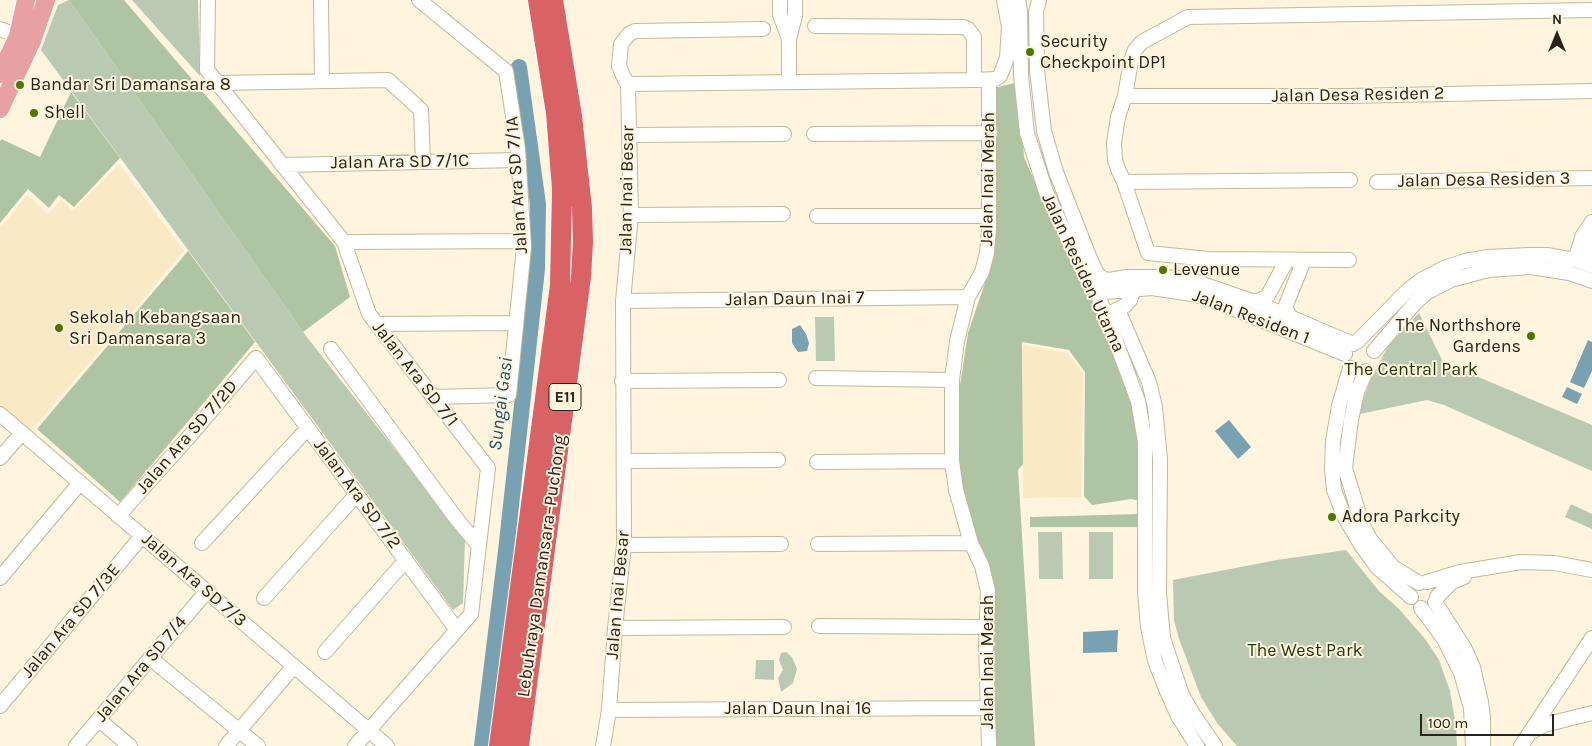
<!DOCTYPE html>
<meta charset="utf-8">
<style>
body{margin:0}
#map{position:relative;width:1592px;height:746px;overflow:hidden;background:#fff4dd;font-family:Karla,sans-serif}
canvas{display:block}
.north{position:absolute;left:1532px;top:10px;width:50px;height:50px;-webkit-text-stroke:4px #fff4dd;paint-order:stroke;rotate:0deg;font-size:14px;font-weight:700;line-height:20px;text-align:center;color:#292419}
.north::after{content:'';display:block;margin:auto;width:18px;height:22px;background:#292419;clip-path:polygon(50% 0,100% 100%,50% 72%,0 100%)}
.scale{position:absolute;left:1420px;top:714px;width:134px;height:22px;box-sizing:border-box;border:2px solid #292419;border-top:0;padding-left:6px;font-size:15px;line-height:18px;white-space:nowrap;color:#292419;-webkit-text-stroke:4px #fff4dd;paint-order:stroke}
</style>
<div id="map">
<canvas width="1592" height="746"></canvas>
<div class="north">N</div>
<div class="scale">100 m</div>
</div>
<script>
const context = document.querySelector('canvas').getContext('2d');
context.lineJoin = 'round';
function paint(path, color) { context.fillStyle = color; context.fill(path, 'evenodd'); }
const poly = rows => new Path2D(rows.map(r => 'M' + r).join(''));
function trace(path, color, width, dash) { context.strokeStyle = color; context.lineWidth = width; context.lineCap = dash ? 'butt' : 'round'; context.setLineDash(dash || []); context.stroke(path); }
function write(font, color, halo, rows, align = 'center') {
  context.font = font + ' Karla,sans-serif'; context.lineWidth = 4; context.setLineDash([]); context.textBaseline = 'middle'; context.strokeStyle = halo; context.fillStyle = color; for (const [text, x, y, turn = 0] of rows) {
    context.save(); context.translate(x, y); context.rotate((+turn || 0) * Math.PI / 180); context.textAlign = isNaN(turn) ? turn : align; if (halo) context.strokeText(text, 0, 0); context.fillText(text, 0, 0); context.restore();
  }
}
paint(poly([
 [119,164,184,251,30,432,0,406,0,228,27,195,48,214,61,200,73,211],
 [1023,345,1067,353,1083,373,1081,497,1023,498]
]), '#f9e9c5');
paint(poly([
 [69,0,303,332,465,539,463,603,453,610,41,50,58,5],
 [132,0,198,0,200,76],
 [1419,313,1443,362,1592,425,1592,471,1444,405,1427,400,1360,414,1362,403,1371,379,1388,346],
 [815,317,834,317,835,361,816,361],
 [1571,504,1592,514,1592,529,1565,517],
 [1038,532,1062,532,1063,579,1039,579],
 [1089,532,1113,532,1113,579,1089,579],
 [1346,550,1379,591,1399,609,1426,640,1439,660,1450,691,1456,726,1457,746,1237,746,1217,723,1201,697,1179,639,1174,620,1173,580,1277,560],
 [786,652,792,657,797,669,793,683,781,692,778,678,783,670,779,660,781,653],
 [756,660,774,660,774,680,755,679]
]), '#bacab2');
paint(poly([
 [69,0,124,0,335,246,350,297,303,332],
 [1019,82,1024,157,1041,196,1103,316,1128,389,1140,437,1141,527,1030,527,1030,517,1140,514,1140,501,1131,499,1092,505,1084,496,1085,372,1069,350,1022,342,1023,464,1018,470,1035,746,992,746,989,634,994,595,959,481,957,405,968,333,987,277,994,233,994,88],
 [71,92,120,158,74,207,59,195,49,208,28,189,0,223,0,142,1,139,40,157],
 [188,251,255,342,120,502,37,429]
]), '#aec4a3');
paint(poly([
 [800,325,806,334,809,343,807,351,798,352,792,343,792,329],
 [1588,340,1592,342,1592,371,1584,388,1570,382],
 [1567,387,1582,394,1577,404,1562,397],
 [1229,420,1251,447,1238,459,1215,431],
 [1118,630,1117,652,1083,653,1083,632]
]), '#78a1b2');
trace(poly([
 [482,746,506,551,537,269,538,204,519,67]
]), '#78a1b2', 16);
const minor = poly([
 [208,0,207,70,344,242,369,314,488,468,471,614,355,746],
 [321,0,322,81],
 [419,0,506,71,518,149,524,247,509,395,433,397],
 [780,0,780,15,789,39,795,16,795,0],
 [1018,0,1020,11,1021,76,1027,133,1046,192,1087,280,1095,289,1106,315,1138,401,1145,442,1145,591,1148,627,1155,661,1166,689,1178,716,1197,746],
 [1039,0,1036,12,1037,70,1044,131,1056,172,1089,256,1097,274,1103,279],
 [815,26,963,27,968,29,974,37,974,80],
 [0,29,18,36],
 [789,39,789,82],
 [989,80,989,229,987,253,982,272,968,297,957,341,952,380,952,461,956,490,971,543,982,566,988,591,986,647,989,746],
 [217,83,388,80,421,110,423,162],
 [628,84,974,80,995,79,1000,76,1007,58,1009,27,1004,0],
 [628,84,624,78,619,66,621,44,629,34,635,31,763,29],
 [1125,96,1348,96,1592,91],
 [814,134,990,133],
 [629,135,784,134],
 [282,165,519,160],
 [1124,182,1350,180],
 [1377,182,1592,178],
 [631,215,783,214],
 [817,216,988,216],
 [344,242,523,241],
 [1349,260,1209,259,1148,253,1124,182,1118,169,1115,160,1114,143,1118,117,1125,96,1131,61,1135,50,1142,42,1188,17,1592,10],
 [1575,260,1583,235,1592,222],
 [1586,264,1592,241],
 [1103,279,1109,280,1127,277,1155,277,1179,278,1197,282,1255,302,1353,344],
 [1095,289,1105,292,1152,288,1192,294,1207,298,1345,354],
 [623,301,968,297],
 [1255,302,1267,297,1287,260],
 [1118,310,1149,382,1155,407,1160,459,1159,593,1163,638,1182,695,1193,714,1215,746],
 [1109,314,1126,305,1130,300,1134,289],
 [1291,317,1286,310,1286,305,1304,260],
 [377,324,516,323],
 [1357,342,1408,290,1421,280,1444,268,1465,261,1488,257,1529,255,1547,255,1575,260,1592,266],
 [331,349,455,517,479,546],
 [1374,351,1416,302,1426,293,1451,280,1488,270,1531,267,1569,273,1592,281],
 [1350,368,1339,406,1333,441,1332,469,1334,490,1344,516,1361,545,1377,567,1411,597],
 [1366,371,1357,392,1351,420,1345,468,1362,524,1370,539,1393,567,1419,583],
 [816,378,952,380],
 [622,381,779,380],
 [0,414,387,746],
 [0,458,22,433],
 [624,461,778,460],
 [817,462,952,461],
 [118,516,188,438,256,358,457,630],
 [202,543,308,428],
 [818,544,971,543],
 [624,545,781,544],
 [0,578,80,483],
 [1427,582,1460,572,1521,562,1554,563,1592,570],
 [1437,597,1452,582,1464,577],
 [264,598,357,494],
 [1435,602,1465,649,1473,667,1481,702,1483,717,1483,746],
 [1421,608,1444,639,1461,673,1471,708,1473,746],
 [819,626,987,627],
 [615,628,784,627],
 [325,652,406,560],
 [150,658,258,746],
 [0,706,142,536],
 [609,710,987,708],
 [99,720,130,746],
 [1531,732,1544,725,1592,713],
 [76,746,207,591],
 [226,746,294,666],
 [603,746,609,710,615,628,624,545,623,301,631,215,628,84],
 [1521,746,1592,638]
]);
const major = poly([
 [0,74,18,36,26,0],
 [0,109,32,41,46,0]
]);
const highway = poly([
 [499,746,560,285,562,189,556,113,538,0],
 [519,746,581,277,583,242,582,208,572,116,553,0]
]);
trace(minor, '#c3b79b', 16);
trace(major, '#fff', 20);
trace(highway, '#fff', 22);
trace(minor, '#fff', 14);
trace(major, '#e8a1a3', 18);
trace(highway, '#d96265', 20);
for (const [x, y, r, color] of [
 [1030,52,5,"#4a7900"],
 [20,85,5,"#4a7900"],
 [34,113,5,"#4a7900"],
 [1163,270,5,"#4a7900"],
 [59,328,5,"#4a7900"],
 [1531,336,5,"#4a7900"],
 [1332,517,5,"#4a7900"]
]) { const dot = new Path2D(); dot.arc(x, y, r, 0, 2 * Math.PI); context.fillStyle = color; context.fill(dot); trace(dot, '#fff4dd', 2); }
for (const [x, y, w] of [
 [565,397,32]
]) { const box = new Path2D(); box.roundRect(x - w / 2, y - 13.5, w, 27, 4); context.fillStyle = '#fff4dd'; context.fill(box); trace(box, '#292419', 1); }
write('bold 16px', '#292419', null, [
 ["E11",565,397]
]);
write('18px', '#292419', '#fff4dd', [
 ["Security",1040,42],
 ["Checkpoint DP1",1040,63],
 ["Bandar Sri Damansara 8",30,85],
 ["Shell",44,113],
 ["Levenue",1173,270],
 ["Sekolah Kebangsaan",69,318],
 ["Sri Damansara 3",69,339],
 ["The Northshore",1521,326,"right"],
 ["Gardens",1521,347,"right"],
 ["Adora Parkcity",1342,517]
], 'left');
write('18px', '#292419', '#fff4dd', [
 ["Jalan Desa Residen 2",1358,95,-1],
 ["Jalan Ara SD 7/1C",400,162,-1],
 ["Jalan Inai Merah",988,179,-89],
 ["Jalan Desa Residen 3",1484,180,-1],
 ["Jalan Ara SD 7/1A",517,185,-94],
 ["Jalan Inai Besar",627,190,-89],
 ["Jalan Residen Utama",1083,273,65],
 ["Jalan Daun Inai 7",795,299,-1],
 ["Jalan Residen 1",1251,317,21],
 ["Jalan Ara SD 7/1",415,374,52],
 ["Jalan Ara SD 7/2D",187,437,-49],
 ["Jalan Ara SD 7/2",357,494,53],
 ["Lebuhraya Damansara–Puchong",542,566,-82],
 ["Jalan Ara SD 7/3",194,580,41],
 ["Jalan Inai Besar",618,595,-85],
 ["Jalan Ara SD 7/3E",71,621,-50],
 ["Jalan Inai Merah",988,662,-90],
 ["Jalan Ara SD 7/4",141,669,-50],
 ["Jalan Daun Inai 16",798,709]
]);
write('18px', '#1c3807', '#fff4dd', [
 ["The Central Park",1411,370],
 ["The West Park",1305,651]
]);
write('italic 19px', '#1c5366', '#fff4dd', [
 ["Sungai Gasi",501,404,-83]
]);
</script>
